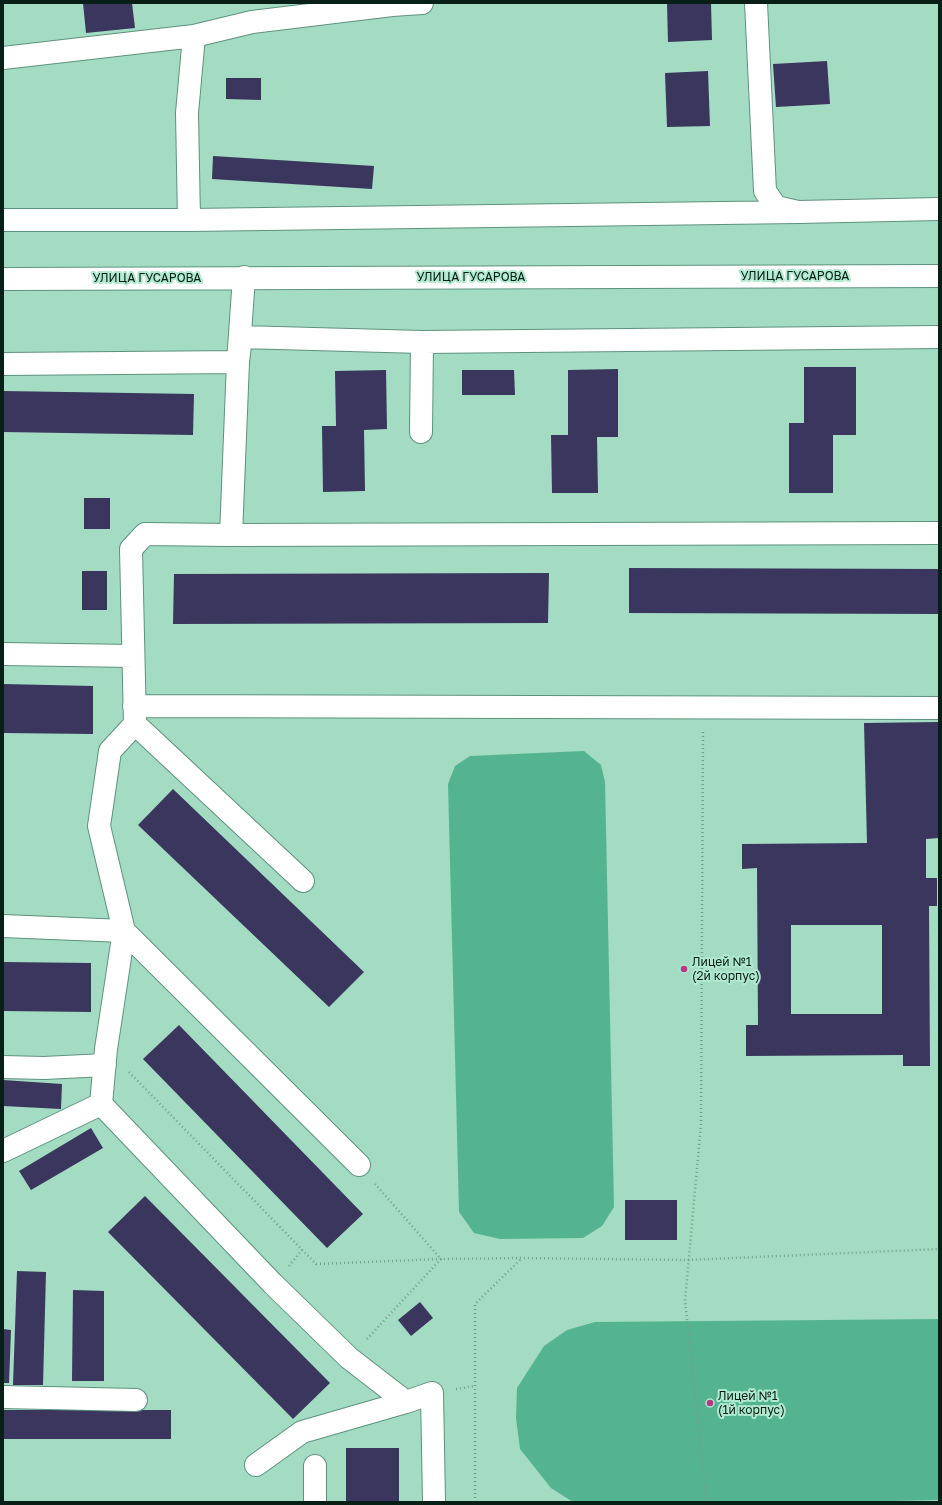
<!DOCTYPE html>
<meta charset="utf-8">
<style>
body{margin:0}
#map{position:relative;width:942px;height:1505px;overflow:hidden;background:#a3dbc3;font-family:"Golos Text",sans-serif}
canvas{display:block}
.frame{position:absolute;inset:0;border:4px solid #081f17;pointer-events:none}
</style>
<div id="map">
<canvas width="942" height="1505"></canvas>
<div class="frame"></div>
</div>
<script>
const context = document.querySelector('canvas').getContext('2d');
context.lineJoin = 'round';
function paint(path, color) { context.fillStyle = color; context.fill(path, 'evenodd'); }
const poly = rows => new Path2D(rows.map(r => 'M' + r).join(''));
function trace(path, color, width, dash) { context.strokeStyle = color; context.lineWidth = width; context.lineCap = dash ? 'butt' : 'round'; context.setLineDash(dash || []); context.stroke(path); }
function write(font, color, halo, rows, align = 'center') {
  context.font = font + ' "Golos Text",sans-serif'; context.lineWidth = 4; context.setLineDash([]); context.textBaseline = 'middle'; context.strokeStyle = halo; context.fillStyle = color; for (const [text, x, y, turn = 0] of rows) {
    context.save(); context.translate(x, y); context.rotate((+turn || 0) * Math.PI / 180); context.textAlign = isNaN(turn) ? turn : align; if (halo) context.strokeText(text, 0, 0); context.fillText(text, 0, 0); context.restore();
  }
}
paint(poly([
 [584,751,601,765,605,782,614,1207,602,1226,583,1238,500,1239,474,1233,459,1212,448,784,455,766,470,756],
 [939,1319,939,1500,846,1502,573,1502,551,1488,520,1449,516,1418,517,1388,544,1346,567,1330,595,1322]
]), '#54b491');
paint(poly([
 [83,3,132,3,135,28,86,33],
 [667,3,711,3,712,40,668,42],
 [827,61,830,104,776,107,773,64],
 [708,71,710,126,667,127,665,73],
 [226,78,261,78,261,100,226,99],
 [213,156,374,166,372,189,212,179],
 [804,367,856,367,856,435,833,435,833,493,789,493,789,423,804,423],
 [618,369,618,437,597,437,598,493,552,493,551,435,568,435,568,370],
 [386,370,387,429,364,430,365,491,323,492,322,426,336,426,335,371],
 [462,370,514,370,515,395,462,395],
 [3,391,194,394,193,435,3,432],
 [84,498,110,498,110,529,84,529],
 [629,568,939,569,939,614,629,613],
 [82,571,107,571,107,610,82,610],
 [549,573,548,623,173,624,174,574],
 [3,684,93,686,93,734,3,733],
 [939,722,939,838,926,839,926,878,937,878,937,906,929,906,930,1066,903,1066,903,1055,746,1056,746,1025,758,1025,757,868,742,869,742,844,867,843,864,723],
 [791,925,882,925,882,1014,791,1014],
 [173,789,364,972,329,1007,138,825],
 [3,962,91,963,91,1012,3,1011],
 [179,1025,363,1214,327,1248,143,1059],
 [3,1080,62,1084,61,1109,3,1106],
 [91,1128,103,1148,31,1190,19,1171],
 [145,1196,330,1383,293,1419,108,1232],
 [625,1200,677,1200,677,1240,625,1240],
 [17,1271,46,1272,43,1385,13,1385],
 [73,1290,104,1291,104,1381,72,1381],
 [420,1302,433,1318,411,1336,398,1320],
 [3,1329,11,1330,9,1383,3,1383],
 [3,1410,171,1410,171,1439,3,1439],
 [346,1448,399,1448,399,1502,346,1502]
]), '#3a365d');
const minor = poly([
 [756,3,765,191,776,207,798,212,939,209],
 [3,58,194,36,252,22,392,5,422,3],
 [3,220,189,220,798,212],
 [189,220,187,113,194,36],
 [244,277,238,362,231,535,145,534,131,549,135,724,110,751,99,826,124,931,106,1049,101,1104,273,1284,349,1358,406,1402,432,1393,434,1502],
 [3,279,939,276],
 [3,364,238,362,241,337,422,342,939,337],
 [421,432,422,342],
 [231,535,939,533],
 [3,654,133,656],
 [134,706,939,708],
 [135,724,303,881],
 [3,926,124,931,359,1165],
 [3,1067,44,1068,105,1065],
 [3,1151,101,1104],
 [3,1397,136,1400],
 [256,1465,302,1432,406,1402],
 [315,1466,315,1502]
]);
trace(minor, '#5d937e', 24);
trace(poly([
 [703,732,701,1124,685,1301,707,1502],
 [129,1072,316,1264,441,1259,521,1258,688,1260,939,1249],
 [289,1266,302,1250],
 [367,1339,441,1259,375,1184],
 [456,1389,474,1386],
 [475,1502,475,1304,521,1259]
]), '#729f8c', 2.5, [1, 3]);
trace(minor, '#fff', 22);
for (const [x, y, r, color] of [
 [684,969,4,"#b73885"],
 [710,1403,4,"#b73885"]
]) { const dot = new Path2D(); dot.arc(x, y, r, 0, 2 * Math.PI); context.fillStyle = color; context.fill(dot); trace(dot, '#b0e8d0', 1.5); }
write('12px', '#081f17', '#b0e8d0', [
 ["УЛИЦА ГУСАРОВА",795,276],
 ["УЛИЦА ГУСАРОВА",471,277],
 ["УЛИЦА ГУСАРОВА",147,278]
]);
write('12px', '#081f17', '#b0e8d0', [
 ["Лицей №1",692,962],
 ["(2й корпус)",692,976],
 ["Лицей №1",718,1396],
 ["(1й корпус)",718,1410]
], 'left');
</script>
